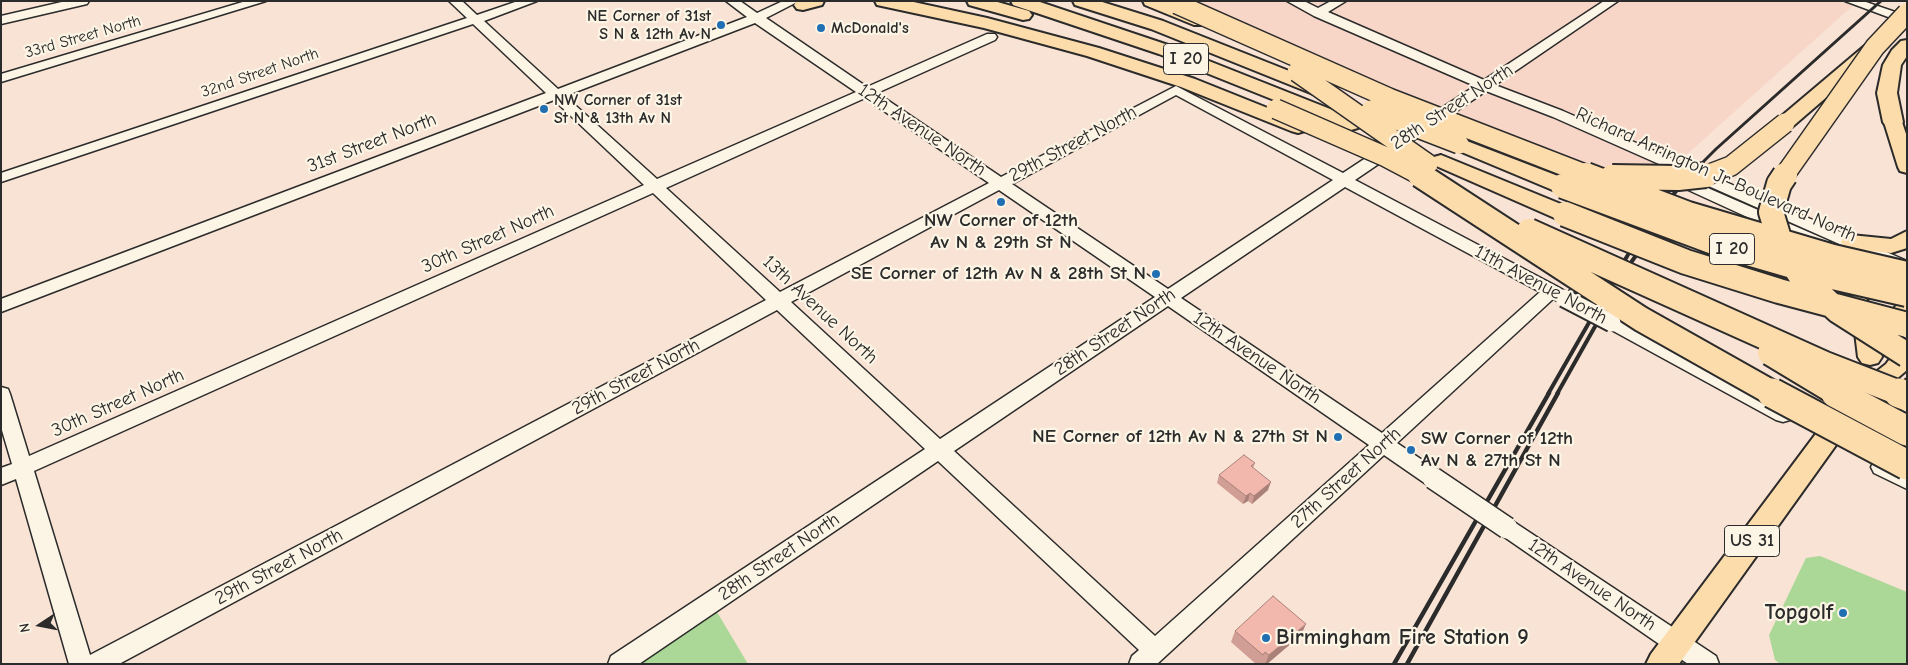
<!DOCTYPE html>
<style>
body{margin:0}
#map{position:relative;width:1908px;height:665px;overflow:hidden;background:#f9e3d4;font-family:"Comic Neue",sans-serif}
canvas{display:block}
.frame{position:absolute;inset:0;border:2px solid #2b2b2b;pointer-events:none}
.north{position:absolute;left:15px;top:600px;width:50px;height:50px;-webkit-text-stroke:4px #fcf5e5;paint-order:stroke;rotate:259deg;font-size:14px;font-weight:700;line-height:20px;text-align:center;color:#2b2b2b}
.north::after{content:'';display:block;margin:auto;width:18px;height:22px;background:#2b2b2b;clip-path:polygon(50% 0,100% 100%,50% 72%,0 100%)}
</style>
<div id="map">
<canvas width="1908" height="665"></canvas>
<div class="frame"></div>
<div class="north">N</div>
</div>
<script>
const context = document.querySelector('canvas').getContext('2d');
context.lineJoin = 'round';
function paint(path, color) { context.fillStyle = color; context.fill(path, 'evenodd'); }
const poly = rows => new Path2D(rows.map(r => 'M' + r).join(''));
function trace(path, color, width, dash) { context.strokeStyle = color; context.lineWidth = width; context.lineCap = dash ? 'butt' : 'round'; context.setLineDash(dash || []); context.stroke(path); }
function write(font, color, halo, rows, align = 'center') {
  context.font = font + ' "Comic Neue",sans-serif'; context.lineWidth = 4.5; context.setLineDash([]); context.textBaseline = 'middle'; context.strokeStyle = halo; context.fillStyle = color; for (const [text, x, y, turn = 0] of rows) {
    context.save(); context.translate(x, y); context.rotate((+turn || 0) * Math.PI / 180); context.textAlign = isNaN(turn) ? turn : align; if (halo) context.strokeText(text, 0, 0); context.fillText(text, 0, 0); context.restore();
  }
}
paint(poly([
 [1146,1,1858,1,1646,191]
]), '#f7d6c8');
paint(poly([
 [1820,556,1907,592,1907,664,1780,664,1775,660,1769,635,1806,558],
 [714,607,748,664,631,664]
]), '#abd897');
const minor = poly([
 [66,1,89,1,87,4,1,24,1,16,66,1],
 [246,1,266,1,1,82,1,74,246,1],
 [449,1,462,1,477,15,518,1,537,1,484,21,558,89,747,17,726,1,740,1,757,13,783,1,799,1,766,18,867,87,987,34,995,34,997,37,995,40,877,93,1001,177,1176,86,1343,173,1475,86,1314,16,1287,1,1304,1,1318,8,1331,1,1346,1,1328,12,1484,80,1604,1,1618,1,1495,85,1563,111,1907,261,1907,271,1898,270,1553,117,1486,91,1355,180,1558,287,1570,294,1572,298,1570,302,1564,304,1553,299,1397,443,1440,472,1443,478,1440,484,1433,486,1426,484,1384,455,1157,664,1129,664,1132,656,1139,650,938,461,639,664,608,664,611,656,925,449,777,310,119,664,69,664,16,479,1,485,1,468,12,464,1,427,1,387,8,389,10,394,29,456,644,185,554,100,1,312,1,299,546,93,473,24,1,182,1,173,467,18,449,1],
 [755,23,856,92,657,179,565,96,755,23],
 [1176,95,1333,180,1168,289,1012,184,1176,95],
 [865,98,989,183,780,292,666,188,865,98],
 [1345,187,1540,292,1382,433,1181,298,1345,187],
 [999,190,1155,297,940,439,791,302,999,190],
 [653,193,766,300,90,655,34,471,653,193],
 [1168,306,1369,445,1155,636,954,451,1168,306],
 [1845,1,1863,1,1907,16,1907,24,1845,1],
 [1678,175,1829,241,1831,245,1829,249,1817,249,1673,183,1671,180,1673,177,1678,175],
 [1612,317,1790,410,1792,415,1790,420,1783,422,1776,420,1606,327,1603,323,1606,319,1612,317],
 [1881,459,1907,471,1907,489,1874,473,1871,467,1874,461,1881,459],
 [1507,519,1514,522,1716,656,1719,664,1688,664,1500,534,1497,528,1500,522,1507,519]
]);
const major = poly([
 [1893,117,1899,118,1902,122,1907,137,1907,173,1900,171,1898,167,1884,122,1887,118,1893,117],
 [1907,231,1907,248,1891,253,1851,249,1844,247,1841,242,1844,237,1851,235,1891,239,1907,231],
 [1836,263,1843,265,1860,286,1875,316,1877,331,1899,302,1907,299,1907,324,1893,343,1885,345,1879,343,1882,357,1878,363,1870,365,1862,363,1858,357,1853,316,1842,294,1825,270,1829,265,1836,263],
 [1907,345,1907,370,1873,399,1836,445,1679,664,1646,664,1651,654,1818,431,1857,387,1886,364,1899,347,1907,345]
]);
const highway = poly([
 [797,1,824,1,822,5,803,10,797,9,794,5,797,1],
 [875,1,909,1,987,18,1099,48,1195,79,1305,123,1308,127,1305,131,1298,133,1291,131,1181,87,1087,56,984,28,877,5,875,1],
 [967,1,994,1,1029,11,1032,15,1029,19,1023,20,969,5,967,1],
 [1011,1,1037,1,1171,46,1358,120,1361,124,1358,128,1351,130,1344,128,1159,54,1013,5,1011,1],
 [1073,1,1099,1,1163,21,1327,86,1330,90,1327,94,1313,94,1151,29,1075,5,1073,1],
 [1143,1,1167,1,1206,17,1209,21,1206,25,1194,25,1145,5,1143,1],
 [1907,40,1907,56,1901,65,1897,93,1903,122,1900,126,1893,128,1886,126,1883,122,1877,93,1883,65,1892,50,1901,41,1907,40],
 [1874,42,1880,43,1883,47,1880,51,1792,127,1785,129,1778,127,1775,123,1778,119,1868,43,1874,42],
 [1459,138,1571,181,1574,186,1571,191,1563,193,1555,191,1452,148,1449,144,1452,140,1459,138],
 [1441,155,1573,209,1576,214,1573,219,1565,221,1557,219,1434,165,1431,161,1434,157,1441,155]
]);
trace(minor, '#2b2b2b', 3);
trace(major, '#2b2b2b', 4);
trace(highway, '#2b2b2b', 4);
paint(minor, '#fcf5e5');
paint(major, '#fddcac');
paint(highway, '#fddcac');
trace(poly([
 [1689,176,1716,149,1881,1]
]), '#2b2b2b', 3);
trace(poly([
 [1630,264,1667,211],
 [1548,394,1641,232,1690,175],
 [1557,394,1597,323]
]), '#2b2b2b', 4);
trace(poly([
 [1394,664,1549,393],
 [1407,664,1558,393]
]), '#2b2b2b', 4.5);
const minorBridgeFar1 = poly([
 [1564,298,1612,323]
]);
const minorBridge = poly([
 [1433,478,1507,528]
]);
const highwayBridgeFar2 = poly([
 [1177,4,1389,98,1590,176],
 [1297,72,1428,164],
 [1276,109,1386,157,1422,176],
 [1371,110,1459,144],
 [1696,176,1710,174,1731,166,1785,123],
 [1784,176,1875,47,1907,13]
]);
const highwayBridgeFar1 = poly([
 [1420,175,1641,319,1774,394],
 [1586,175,1688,214,1833,257,1907,274],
 [1785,175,1779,184,1771,212,1781,245,1802,278,1838,311,1907,355],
 [1612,177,1678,178,1706,175],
 [1563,186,1727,247,1820,274,1907,294],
 [1565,214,1686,262,1779,291,1907,325],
 [1529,231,1825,364,1902,394],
 [1770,353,1838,394]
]);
const highwayBridge = poly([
 [1772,393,1907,465],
 [1836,393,1907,431],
 [1899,393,1907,396]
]);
trace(minorBridgeFar1, '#2b2b2b', 21, []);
trace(minorBridge, '#2b2b2b', 24, []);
trace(highwayBridgeFar2, '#2b2b2b', 22, []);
trace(highwayBridgeFar1, '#2b2b2b', 28, []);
trace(highwayBridge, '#2b2b2b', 33, []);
trace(minorBridgeFar1, '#fcf5e5', 17);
trace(minorBridge, '#fcf5e5', 21);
trace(highwayBridgeFar2, '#fddcac', 19);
trace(highwayBridgeFar1, '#fddcac', 24);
trace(highwayBridge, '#fddcac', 29);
paint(poly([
 [1255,463,1253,468,1268,490,1252,504,1248,501,1243,504,1217,483,1219,475],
 [1235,631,1301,635,1267,664,1256,664,1231,642]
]), '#d19e95');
paint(poly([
 [1271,482,1268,490,1252,504,1254,496],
 [1250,493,1248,501,1243,504,1246,496],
 [1306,624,1301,635,1267,664,1265,664,1269,655]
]), '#aa8179');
const building = poly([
 [1244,455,1255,463,1251,466,1271,482,1254,496,1250,493,1246,496,1219,475,1244,455],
 [1273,596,1306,624,1269,655,1265,652,1263,655,1235,631,1273,596]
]);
paint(building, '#f3b8ad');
trace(building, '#aa8179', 1);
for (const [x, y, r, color] of [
 [721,25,5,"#1f6fb2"],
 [821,28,5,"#1f6fb2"],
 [544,109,5,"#1f6fb2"],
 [1001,202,5,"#1f6fb2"],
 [1156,274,5,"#1f6fb2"],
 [1338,437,5,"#1f6fb2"],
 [1411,450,5,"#1f6fb2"],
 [1843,613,5,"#1f6fb2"],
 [1266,638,5,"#1f6fb2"]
]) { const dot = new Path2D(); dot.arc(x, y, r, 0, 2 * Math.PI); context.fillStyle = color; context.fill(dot); trace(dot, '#fcf5e5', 2); }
write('bold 16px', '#2b2b2b', '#fcf5e5', [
 ["NE Corner of 31st",711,16,"right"],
 ["S N & 12th Av N",711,34,"right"],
 ["McDonald's",831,28],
 ["NW Corner of 31st",554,100],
 ["St N & 13th Av N",554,118]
], 'left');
write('16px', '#2b2b2b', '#fcf5e5', [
 ["33rd Street North",83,37,-16],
 ["32nd Street North",260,73,-19]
]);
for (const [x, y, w] of [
 [1186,59,45],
 [1732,249,45],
 [1752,541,55]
]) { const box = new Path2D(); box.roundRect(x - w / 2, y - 15.5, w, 31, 4); context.fillStyle = '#fcf5e5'; context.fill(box); trace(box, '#2b2b2b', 1); }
write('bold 18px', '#2b2b2b', null, [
 ["I 20",1186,59],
 ["I 20",1732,249],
 ["US 31",1752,541]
]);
write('19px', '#2b2b2b', '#fcf5e5', [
 ["28th Street North",1452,107,-33],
 ["12th Avenue North",922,130,34],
 ["31st Street North",372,143,-21],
 ["29th Street North",1073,144,-28],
 ["Richard Arrington Jr Boulevard North",1716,175,24],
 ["30th Street North",488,239,-24],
 ["11th Avenue North",1541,285,28],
 ["13th Avenue North",820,310,43],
 ["28th Street North",1115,332,-34],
 ["12th Avenue North",1257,358,34],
 ["29th Street North",636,377,-28],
 ["30th Street North",118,403,-24],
 ["27th Street North",1346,478,-42],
 ["28th Street North",779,557,-34],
 ["29th Street North",279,567,-28],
 ["12th Avenue North",1592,585,34]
]);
write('bold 19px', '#2b2b2b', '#fcf5e5', [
 ["NW Corner of 12th",1001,221,"center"],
 ["Av N & 29th St N",1001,243,"center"],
 ["SE Corner of 12th Av N & 28th St N",1146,274],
 ["NE Corner of 12th Av N & 27th St N",1328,437],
 ["SW Corner of 12th",1421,439,"left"],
 ["Av N & 27th St N",1421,461,"left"]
], 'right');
write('bold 22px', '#2b2b2b', '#fcf5e5', [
 ["Topgolf",1833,613],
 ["Birmingham Fire Station 9",1276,638,"left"]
], 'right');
</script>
